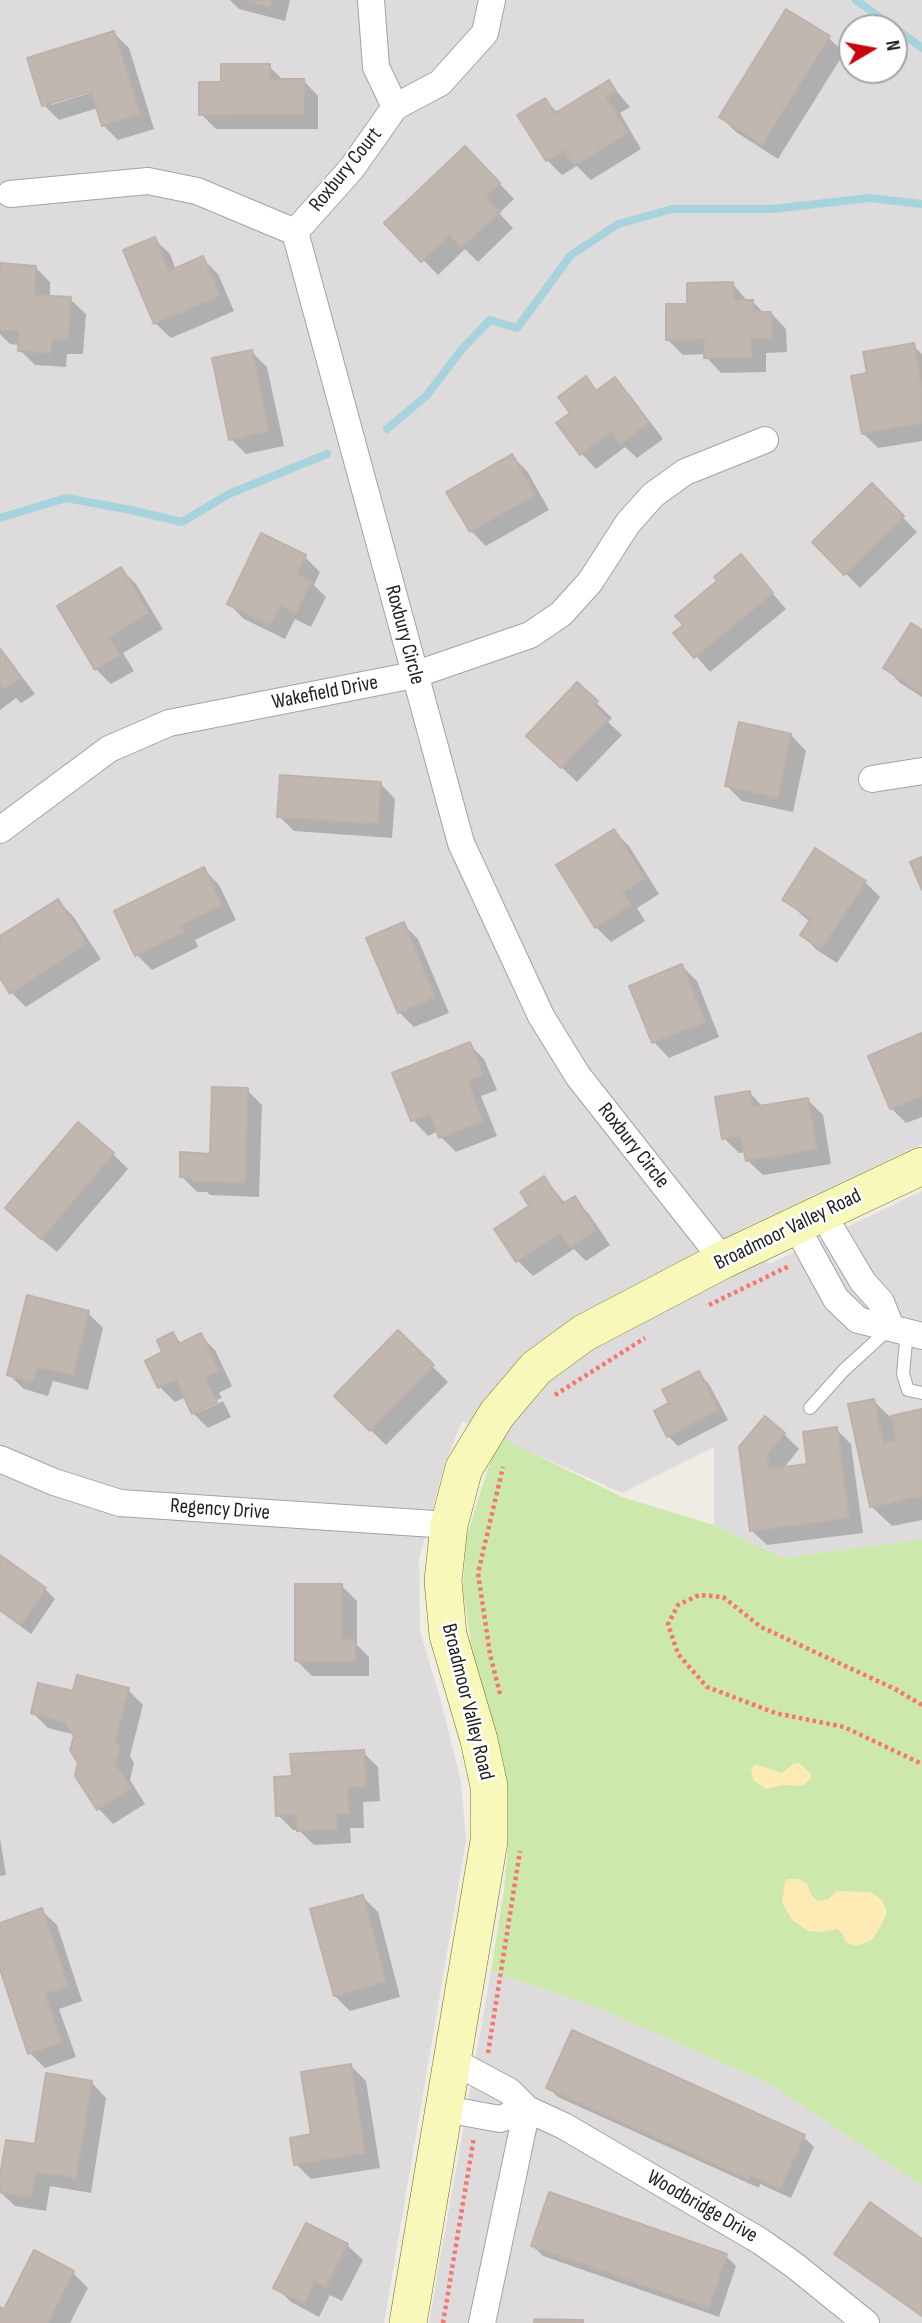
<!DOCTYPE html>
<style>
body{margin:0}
#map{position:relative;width:922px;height:2323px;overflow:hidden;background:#efebe5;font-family:"Sofia Sans Condensed",sans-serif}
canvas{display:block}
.north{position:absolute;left:838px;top:14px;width:70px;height:70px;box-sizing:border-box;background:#fff;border:2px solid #a5a5a5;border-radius:50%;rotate:80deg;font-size:19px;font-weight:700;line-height:28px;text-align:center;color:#1f1f1f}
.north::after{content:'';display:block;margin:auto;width:24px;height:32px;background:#c80510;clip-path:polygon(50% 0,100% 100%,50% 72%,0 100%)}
</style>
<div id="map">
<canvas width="922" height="2323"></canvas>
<div class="north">N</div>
</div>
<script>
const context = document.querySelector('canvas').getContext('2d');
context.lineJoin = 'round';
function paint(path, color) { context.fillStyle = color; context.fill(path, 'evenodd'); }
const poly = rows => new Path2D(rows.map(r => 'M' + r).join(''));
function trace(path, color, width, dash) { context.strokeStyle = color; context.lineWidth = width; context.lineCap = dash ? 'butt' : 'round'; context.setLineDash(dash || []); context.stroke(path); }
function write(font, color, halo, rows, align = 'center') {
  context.font = font + ' "Sofia Sans Condensed",sans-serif'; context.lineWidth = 5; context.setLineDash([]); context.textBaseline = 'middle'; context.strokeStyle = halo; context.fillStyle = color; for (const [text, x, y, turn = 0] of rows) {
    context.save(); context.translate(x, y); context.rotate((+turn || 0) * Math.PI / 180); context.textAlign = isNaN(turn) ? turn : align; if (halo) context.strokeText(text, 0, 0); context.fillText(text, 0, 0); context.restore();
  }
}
paint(poly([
 [0,0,922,0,922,1144,736,1232,770,1264,922,1191,922,1539,783,1558,714,1525,714,1447,622,1493,462,1421,445,1463,419,1559,420,1631,442,1705,461,1781,466,1841,384,2323,0,2323],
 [852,28,894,28,894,70,852,70],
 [491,1971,596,2007,770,2084,922,2186,922,2323,429,2323]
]), '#dddbdc');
paint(poly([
 [500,1437,622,1497,714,1525,783,1558,922,1539,922,2186,770,2084,596,2007,491,1971,504,1890,508,1848,507,1784,493,1725,474,1664,463,1589,466,1539,489,1465]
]), '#cde8ac');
paint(poly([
 [799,1763,811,1774,811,1779,802,1786,783,1785,766,1789,754,1781,751,1769,755,1764,782,1773,793,1764],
 [788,1879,799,1879,807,1884,811,1894,817,1901,829,1899,836,1891,870,1892,881,1899,887,1911,886,1915,877,1933,870,1941,855,1946,846,1942,843,1934,837,1929,822,1932,808,1931,792,1920,782,1903,785,1881]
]), '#fdeab5');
paint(poly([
 [230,0,290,0,285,21,239,9],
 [114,33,129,48,154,129,118,140,103,125,98,108,59,120,44,105],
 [98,87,99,90,51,105,51,101],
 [829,38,844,53,778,159,736,132,721,117],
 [269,66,284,81,303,80,318,96,318,129,216,129,201,114,223,84],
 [609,82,630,107,620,113,641,149,591,180,577,166,562,175,547,160,545,100,558,113],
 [480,163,514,199,499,213,513,228,478,262,465,249,438,275,387,223],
 [154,239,170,254,176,270,203,259,218,274,234,311,171,338,155,323],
 [0,265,35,267,50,282,50,297,70,299,86,314,83,354,67,354,66,367,35,365,20,350,20,345,10,344,0,334],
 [733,284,748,302,753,302,765,314,771,313,786,329,787,352,766,353,766,372,721,373,706,357,706,354,683,355,668,340,689,305],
 [913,345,922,354,922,441,878,448,863,433,869,374],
 [252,352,267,367,284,446,246,454,231,439],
 [585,379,599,392,615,380,630,395,663,439,637,458,625,447,596,469,581,453,572,413],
 [512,456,527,471,549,510,486,546,471,531,449,492],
 [872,486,917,532,860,588,815,542],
 [262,536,305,557,320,572,314,585,326,597,311,627,295,619,285,639,244,619,229,604],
 [741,557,786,609,710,672,676,633,685,625],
 [121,569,136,584,163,629,123,653,134,671,111,684,96,669],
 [922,632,922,697,900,683,885,667],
 [0,647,35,694,21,703,16,698,0,710],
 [577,684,612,718,608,722,622,735,577,782,544,751],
 [791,735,806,751,793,812,742,801,727,786],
 [380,783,395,799,392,838,294,831,279,816],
 [614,831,629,846,659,894,637,908,645,921,611,942,596,927],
 [204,869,219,885,236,920,195,940,198,947,152,970,137,955],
 [865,882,880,897,837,963,817,950,802,935,810,922,784,899],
 [58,901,73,916,101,959,26,1007,11,992,0,975,0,938],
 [403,924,418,939,449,1013,414,1027,399,1012],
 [682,966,697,981,719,1037,669,1058,654,1042,631,987],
 [922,1035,922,1117,906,1123,891,1108],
 [469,1044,484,1059,497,1090,481,1096,497,1136,456,1152,441,1137,438,1131,428,1136,413,1120,394,1074],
 [247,1090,262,1105,259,1197,210,1195,207,1192,197,1192,181,1176,211,1155],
 [750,1093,763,1107,808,1100,823,1115,831,1164,763,1175,747,1160,746,1152,739,1153,724,1138],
 [113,1154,128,1169,57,1252,22,1223],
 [544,1178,566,1204,574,1199,589,1214,610,1245,586,1261,574,1249,533,1276,518,1261,532,1207],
 [88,1313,103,1328,88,1390,53,1381,48,1396,24,1389,8,1374],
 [398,1332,448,1382,386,1445,336,1396],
 [172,1334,182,1344,200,1335,215,1350,232,1386,219,1393,222,1398,197,1409,197,1413,223,1401,231,1417,208,1428,193,1413,186,1397,175,1402,160,1387,165,1353],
 [699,1374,709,1384,728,1420,678,1446,668,1436,671,1404],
 [874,1401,891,1418,922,1411,922,1520,892,1526,872,1507],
 [836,1429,851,1444,863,1533,767,1545,751,1530,741,1448,784,1434,799,1449,783,1469,809,1465],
 [0,1558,45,1589,55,1599,31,1634,0,1611],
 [342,1586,357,1601,357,1645,369,1657,369,1676,312,1676,297,1661],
 [128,1690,143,1705,130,1756,134,1763,130,1780,145,1804,113,1824,98,1808,80,1762,76,1735,48,1728,33,1713,75,1693],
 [363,1752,378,1767,380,1801,363,1802,364,1828,350,1828,351,1843,314,1845,299,1830,293,1830,278,1815],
 [0,1838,6,1875,0,1876],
 [363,1897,378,1912,400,1997,350,2011,335,1996],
 [41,1910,57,1925,82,2001,59,2009,76,2057,45,2068,30,2053,0,1964,0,1925],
 [350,2065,366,2081,380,2168,311,2179,296,2164],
 [91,2082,106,2098,91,2193,50,2186,46,2211,15,2206,0,2192,0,2187],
 [548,2087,804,2137,814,2147,791,2198,760,2184,759,2188,558,2097],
 [307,2225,347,2245,363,2260,342,2301,330,2295,319,2317,291,2302,276,2287],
 [922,2241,922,2317,847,2263,837,2253],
 [533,2246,726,2256,736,2266,719,2317,543,2256],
 [34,2253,73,2273,88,2288,70,2323,0,2323,0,2309,4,2311]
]), '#0003');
trace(poly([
 [856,0,922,48],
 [387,429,427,395,462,349,490,320,517,328,571,255,618,224,672,209,773,209,869,198,922,204],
 [0,518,66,498,131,510,182,522,229,494,327,454]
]), '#a6d3dc', 8);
const building = poly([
 [244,0,272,0,270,7,244,0],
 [786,9,830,36,762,145,719,117,786,9],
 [114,31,140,114,102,126,91,91,42,106,27,58,114,31],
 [221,64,270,64,270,79,304,79,304,114,199,115,199,82,221,82,221,64],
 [609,80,616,91,606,97,628,133,574,166,564,150,546,161,517,115,545,98,555,113,609,80],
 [465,146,500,183,485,197,500,212,461,248,449,235,421,262,384,223,465,146],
 [155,237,169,271,203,256,220,296,154,324,123,250,155,237],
 [0,263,36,266,34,295,71,297,68,340,52,339,51,353,18,351,19,331,0,330,0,263],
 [733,282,734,300,753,300,753,312,771,312,772,338,751,338,752,357,704,358,704,339,666,340,666,304,687,304,687,283,733,282],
 [914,343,922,390,922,423,862,434,851,376,867,373,863,352,914,343],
 [252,350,269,431,229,440,212,358,252,350],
 [586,376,596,391,615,377,649,423,620,444,611,432,580,455,556,423,570,413,558,397,586,376],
 [512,454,535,495,470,532,446,492,512,454],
 [872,483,904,516,844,575,812,542,872,483],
 [261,533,306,555,297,574,312,581,296,613,280,606,270,625,227,604,261,533],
 [741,554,773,593,694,658,673,633,683,625,675,616,717,581,714,577,741,554],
 [121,567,149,613,109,637,120,655,95,670,57,606,121,567],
 [911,623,922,630,922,693,883,668,911,623],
 [0,649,21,678,5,689,0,684,0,649],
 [577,682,598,701,594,705,608,719,561,768,526,736,577,682],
 [739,722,791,734,778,798,725,786,739,722],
 [280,775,381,782,378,824,277,817,280,775],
 [614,829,645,878,623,892,631,905,595,928,556,865,614,829],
 [815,848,866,881,821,949,800,935,811,918,782,900,815,848],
 [922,857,922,890,910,862,922,857],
 [204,867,222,905,181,925,184,932,135,956,114,911,204,867],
 [58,899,87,943,10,994,0,978,0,936,58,899],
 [404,922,435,997,398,1013,366,938,404,922],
 [682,964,705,1022,652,1043,629,986,682,964],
 [922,1033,922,1096,890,1109,868,1056,922,1033],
 [470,1042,483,1075,468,1081,483,1121,439,1138,430,1114,411,1121,392,1073,470,1042],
 [212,1087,248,1088,245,1183,193,1181,193,1178,180,1177,180,1152,210,1154,212,1087],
 [750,1091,753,1107,808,1098,817,1149,746,1161,741,1136,722,1139,715,1097,750,1091],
 [78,1122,114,1153,41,1239,5,1208,78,1122],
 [544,1176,562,1204,575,1196,596,1230,570,1247,560,1233,516,1262,494,1229,529,1206,520,1192,544,1176],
 [27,1295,89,1311,73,1375,38,1367,33,1382,7,1375,27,1295],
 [398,1330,434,1365,370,1431,334,1396,398,1330],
 [173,1332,179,1344,201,1333,219,1371,205,1377,217,1402,192,1414,176,1380,158,1388,145,1361,162,1352,157,1340,173,1332],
 [699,1371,719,1410,667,1437,654,1411,669,1403,662,1390,699,1371],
 [874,1399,883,1443,896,1440,891,1416,922,1409,922,1496,870,1507,848,1404,874,1399],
 [765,1416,785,1433,767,1454,769,1469,807,1464,803,1432,837,1427,849,1518,750,1531,739,1447,765,1416],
 [0,1555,46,1588,21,1625,0,1610,0,1555],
 [295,1584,342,1584,342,1640,355,1640,355,1661,295,1661,295,1584],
 [77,1675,129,1688,115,1740,120,1747,115,1764,131,1788,97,1810,75,1776,78,1763,70,1750,74,1736,64,1722,31,1713,38,1683,73,1691,77,1675],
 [364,1750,366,1787,348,1787,349,1813,336,1814,337,1829,297,1831,296,1814,276,1816,274,1777,292,1776,290,1754,364,1750],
 [363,1895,386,1982,334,1996,310,1909,363,1895],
 [42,1908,68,1986,45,1994,62,2042,28,2054,0,1969,0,1923,42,1908],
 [572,2030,805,2135,780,2189,750,2175,748,2179,546,2088,572,2030],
 [351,2064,365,2153,294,2165,290,2138,311,2134,301,2072,351,2064],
 [46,2073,92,2081,76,2178,36,2172,31,2197,0,2192,0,2176,6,2140,35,2144,46,2073],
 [549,2192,727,2254,709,2308,531,2246,549,2192],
 [870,2202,922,2239,922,2316,834,2254,870,2202],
 [306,2223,348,2244,326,2287,314,2281,304,2303,273,2288,306,2223],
 [34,2250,74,2271,48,2323,0,2323,0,2307,4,2309,34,2250],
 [535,2319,583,2320,583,2323,534,2323,535,2319]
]);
paint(building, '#c0b7b1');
trace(building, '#c0b1a8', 2);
const lane = poly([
 [907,1331,903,1374,908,1390,922,1393],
 [810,1408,844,1370,889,1329]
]);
const street = poly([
 [371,0,376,67,395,107,440,83,485,33,492,0],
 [10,194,148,181,197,191,295,232,461,843,541,1016,578,1076,723,1260],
 [295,232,352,168,395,107],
 [872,779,922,771],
 [0,830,109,749,169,723,414,675,530,635,561,614,590,582,628,523,653,495,685,472,765,440],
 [822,1213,863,1282,881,1302,891,1327],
 [796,1226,836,1299,858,1320,922,1336],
 [0,1459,54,1482,120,1503,449,1525],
 [453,2061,509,2091,527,2109,564,2126,760,2241,794,2265,866,2323],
 [445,2109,500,2119,527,2109],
 [482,2323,527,2109]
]);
const secondary = poly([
 [408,2323,489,1841,489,1786,479,1740,448,1635,443,1581,449,1525,464,1468,497,1414,536,1368,584,1333,723,1260,922,1166]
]);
trace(lane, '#a3a3a3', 14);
trace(street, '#a3a3a3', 28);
trace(secondary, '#6e7308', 38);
trace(poly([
 [709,1305,789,1266],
 [555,1395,645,1338],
 [500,1694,490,1654,478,1573,503,1467],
 [922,1705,895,1689,761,1627,723,1597,699,1595,678,1605,668,1624,678,1654,707,1687,775,1713,844,1727,922,1764],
 [488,2053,520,1851],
 [443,2323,474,2137]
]), '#f6756f', 4.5, [3.5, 3.5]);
trace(lane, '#fff', 12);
trace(street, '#fff', 26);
trace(secondary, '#f8f8ba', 37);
write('21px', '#1f1f1f', '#fff', [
 ["Roxbury Court",346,170,-51],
 ["Roxbury Circle",404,635,75],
 ["Wakefield Drive",325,693,-11],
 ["Roxbury Circle",633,1146,52],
 ["Broadmoor Valley Road",788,1230,-26],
 ["Regency Drive",220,1510,4],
 ["Broadmoor Valley Road",467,1702,76],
 ["Woodbridge Drive",702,2207,30]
]);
</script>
